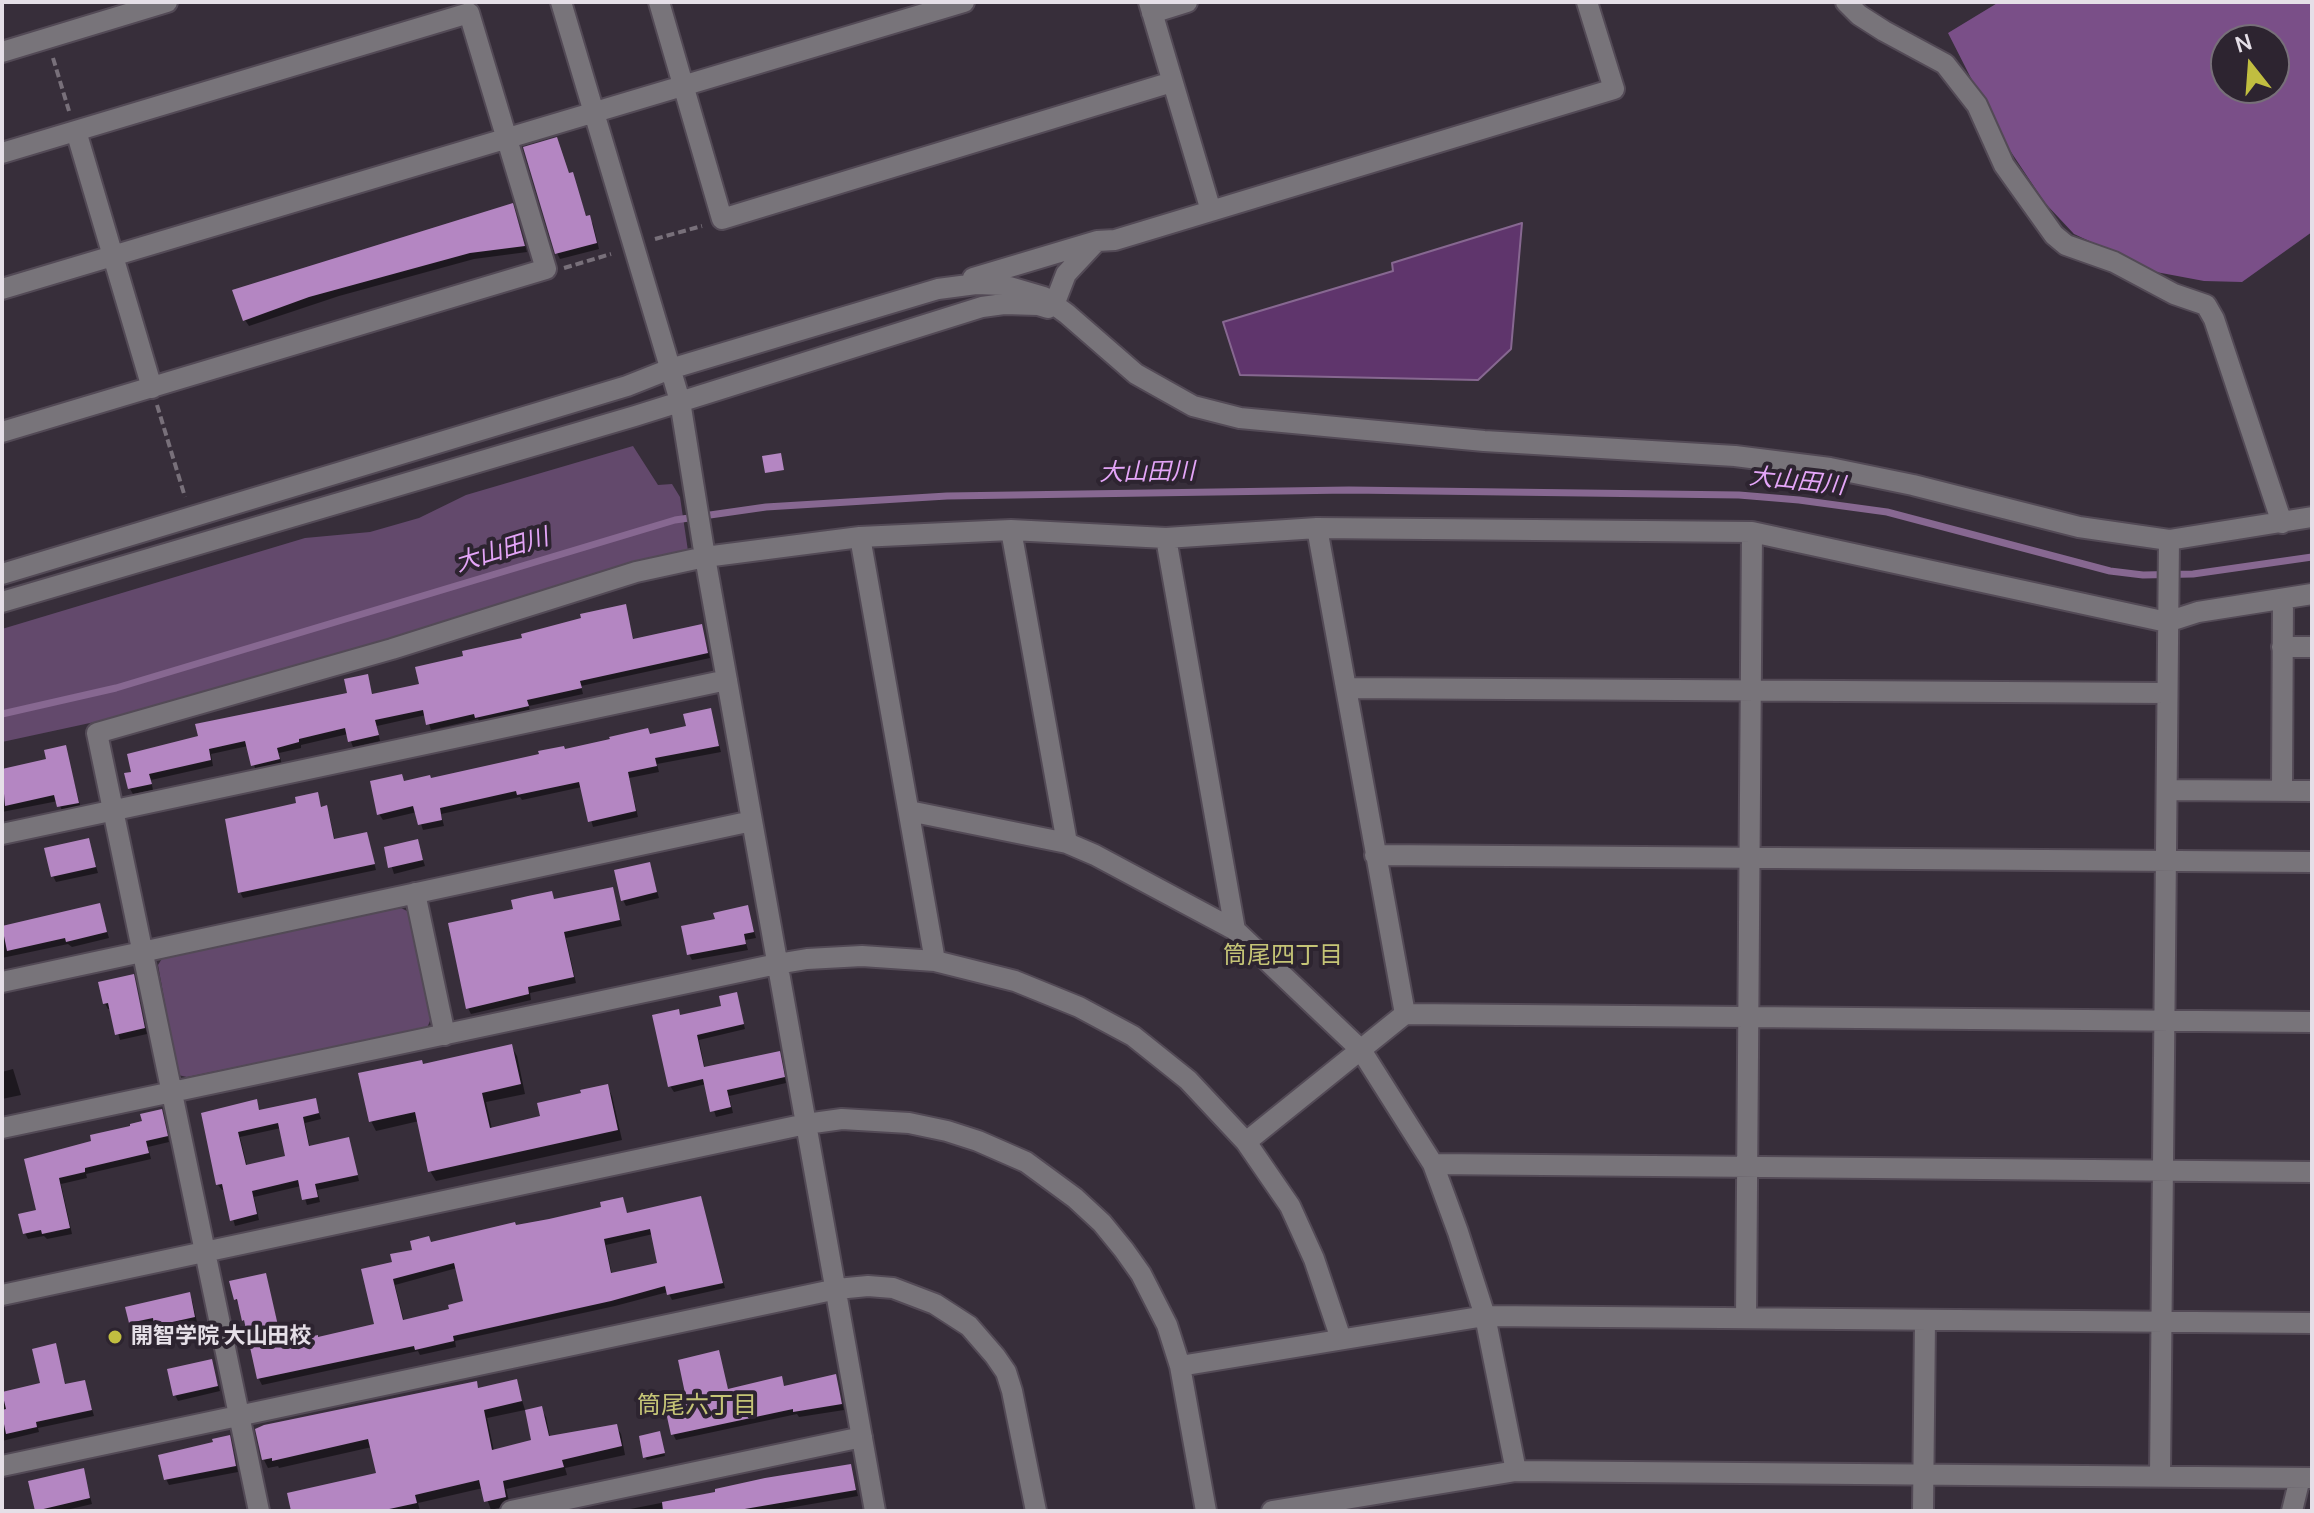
<!DOCTYPE html>
<meta charset="utf-8">
<style>
body{margin:0}
#map{position:relative;width:2314px;height:1513px;overflow:hidden;background:#372e3a;font-family:Manrope,sans-serif}
canvas{display:block}
.frame{position:absolute;inset:0;border:4px solid #e5dfe7;pointer-events:none}
.north{position:absolute;left:2210px;top:24px;width:80px;height:80px;box-sizing:border-box;background:#2d2430;border:2px solid #776f79;border-radius:50%;rotate:343deg;font-size:22px;font-weight:700;line-height:32px;text-align:center;color:#e5dfe7}
.north::after{content:'';display:block;margin:auto;width:28px;height:36px;background:#c1be40;clip-path:polygon(50% 0,100% 100%,50% 72%,0 100%)}
</style>
<div id="map">
<canvas width="2314" height="1513"></canvas>
<div class="frame"></div>
<div class="north">N</div>
</div>
<script>
const context = document.querySelector('canvas').getContext('2d');
context.lineJoin = 'round';
function paint(path, color) { context.fillStyle = color; context.fill(path, 'evenodd'); }
const poly = rows => new Path2D(rows.map(r => 'M' + r).join(''));
function trace(path, color, width, dash) { context.strokeStyle = color; context.lineWidth = width; context.lineCap = dash ? 'butt' : 'round'; context.setLineDash(dash || []); context.stroke(path); }
function write(font, color, halo, rows, align = 'center') {
  context.font = font + ' Manrope,"Noto Sans JP",sans-serif'; context.lineWidth = 8; context.setLineDash([]); context.textBaseline = 'middle'; context.strokeStyle = halo; context.fillStyle = color; for (const [text, x, y, turn = 0] of rows) {
    context.save(); context.translate(x, y); context.rotate((+turn || 0) * Math.PI / 180); context.textAlign = isNaN(turn) ? turn : align; if (halo) context.strokeText(text, 0, 0); context.fillText(text, 0, 0); context.restore();
  }
}
paint(poly([
 [633,446,658,485,672,484,680,497,688,551,595,573,399,637,127,715,2,742,2,629,305,538,370,532,419,518,466,495],
 [401,908,409,912,432,1016,427,1028,187,1077,178,1075,158,965,163,957]
]), '#63496c');
paint(poly([
 [1999,2,2312,2,2312,232,2242,282,2204,281,2156,272,2074,234,2045,203,2001,137,1948,33],
 [2226,40,2274,40,2274,88,2226,88]
]), '#7a4f88');
const water = poly([
 [1522,223,1511,349,1478,380,1240,375,1223,322,1393,271,1392,263,1522,223]
]);
paint(water, '#5f356c');
trace(water, '#876891', 2);
paint(poly([
 [572,174,587,218,589,218,593,224,599,249,560,259,557,253,569,175],
 [515,211,527,252,474,259,339,296,249,326,245,320],
 [625,606,634,641,701,626,710,658,581,686,583,694,529,706,530,712,480,723,478,719,431,730,426,715,377,726,380,741,353,747,348,734,301,745,301,748,279,753,282,765,256,771,248,746,211,754,213,766,151,780,153,790,133,794,130,789,127,775,350,695,367,677,373,696,421,686,466,657],
 [710,710,721,752,657,764,659,772,629,778,638,817,593,827,582,787,522,800,520,797,441,814,444,826,423,830,417,812,383,820,379,814,401,776,405,782,430,780,650,735,688,727],
 [65,747,81,809,63,813,58,801,2,812,2,772,49,761],
 [317,794,322,808,326,808,329,814,335,841,366,834,376,870,243,898,240,892,298,805],
 [88,840,98,873,56,882,53,876],
 [417,841,425,866,394,874,386,848],
 [649,864,659,898,626,906,623,900],
 [612,889,622,926,566,938,576,983,530,993,531,1000,471,1014,468,1008,515,910,551,893,555,901],
 [99,905,109,938,72,947,68,944,2,958,2,928],
 [747,907,756,938,745,940,748,950,692,960,689,954,717,920],
 [133,976,147,1034,120,1040,111,1009,108,1009,105,1003],
 [736,995,745,1029,699,1040,705,1069,779,1053,786,1083,729,1096,733,1113,716,1117,706,1084,674,1092,670,1086,681,1017,723,1007],
 [511,1046,517,1056,525,1094,486,1102,492,1129,542,1117,607,1086,612,1096,622,1140,436,1181,430,1171,419,1121,376,1131,371,1121,424,1066],
 [13,1069,21,1095,2,1099,2,1072],
 [315,1100,321,1119,305,1123,310,1148,348,1139,359,1181,317,1190,320,1202,307,1205,301,1186,254,1197,259,1220,235,1226,225,1190,222,1190,218,1185,203,1115,256,1101,260,1112],
 [281,1128,288,1157,247,1166,240,1137],
 [161,1111,169,1142,148,1147,151,1159,86,1174,87,1178,61,1184,72,1234,47,1239,44,1236,28,1239,25,1233,38,1212,27,1161,93,1142,144,1122],
 [700,1198,725,1288,672,1300,668,1292,615,1306,455,1341,456,1347,420,1355,418,1351,262,1385,259,1379,247,1326,236,1299,265,1275,283,1344,318,1339,376,1326,394,1263,431,1244,603,1209,622,1199,628,1215],
 [653,1234,660,1264,612,1275,606,1245],
 [457,1268,465,1303,452,1311,404,1321,395,1285],
 [192,1300,197,1322,159,1331,156,1323,134,1328,131,1323],
 [55,1346,66,1386,84,1382,94,1416,38,1428,39,1432,2,1441,2,1418,5,1417,2,1394,43,1385],
 [718,1353,728,1391,781,1379,785,1388,835,1376,844,1410,799,1417,797,1414,676,1440,673,1434,688,1400],
 [211,1361,220,1391,178,1401,175,1395],
 [516,1381,525,1410,487,1418,494,1451,534,1441,541,1409,546,1417,550,1437,616,1426,621,1434,625,1455,565,1468,567,1475,506,1489,510,1505,491,1510,483,1488,418,1503,420,1511,293,1511,378,1474,372,1447,279,1468,278,1466,268,1468,264,1460,476,1384,479,1389],
 [660,1436,665,1456,647,1460,645,1457],
 [229,1437,238,1472,169,1485,166,1479,215,1444],
 [850,1466,858,1496,771,1511,620,1511],
 [83,1470,92,1504,62,1511,37,1511,31,1482]
]), '#0007');
trace(poly([
 [2,714,116,688,675,520,766,507,947,496,1349,490,1739,495,1799,500,1887,512,2110,571,2143,575,2193,574,2312,557]
]), '#876891', 7);
paint(poly([
 [557,137,569,173,573,172,586,216,590,215,597,243,555,254,523,147],
 [513,203,525,246,470,253,309,297,243,321,232,290],
 [781,453,784,470,765,473,762,456],
 [626,604,633,639,702,624,708,653,580,681,582,688,527,700,529,706,475,718,474,714,426,725,423,710,375,720,379,735,348,742,345,728,299,739,299,742,277,748,280,759,251,766,245,741,209,749,211,760,149,774,152,784,128,789,124,773,131,772,127,754,198,736,195,724,347,693,344,679,368,674,372,694,419,684,415,667,463,656,462,651,522,638,521,634,581,618,580,614],
 [711,708,719,746,655,758,657,766,628,772,636,811,588,822,579,782,517,795,516,791,440,808,442,820,418,825,413,806,377,815,370,781,402,774,404,781,430,775,431,778,539,754,538,751,564,746,565,749,610,739,609,737,648,728,650,734,686,726,683,714],
 [66,745,79,803,57,807,54,795,5,806,2,769,46,759,44,750],
 [318,792,321,807,327,805,334,839,367,832,375,864,238,893,225,819,296,803,295,797],
 [89,838,96,867,51,877,44,848],
 [418,839,423,860,388,868,384,847],
 [650,862,657,892,621,901,614,870],
 [613,887,620,920,564,932,574,977,528,987,529,994,466,1009,448,923,513,909,511,900,528,896,552,891,554,899],
 [100,903,107,932,66,942,65,938,7,951,2,926],
 [748,905,754,932,744,934,746,944,687,955,681,926,715,919,713,913],
 [134,974,145,1028,115,1035,108,1003,103,1004,98,982],
 [737,992,744,1024,697,1035,704,1067,780,1051,785,1077,727,1090,731,1107,710,1112,703,1079,668,1087,652,1015,679,1009,680,1015,721,1006,719,996],
 [512,1044,521,1084,482,1093,490,1128,540,1116,537,1103,581,1093,580,1090,608,1084,618,1130,428,1172,415,1112,369,1122,358,1073,422,1060,423,1064],
 [316,1098,319,1113,303,1117,309,1146,349,1137,358,1175,315,1184,318,1197,302,1200,298,1180,252,1191,257,1214,230,1221,222,1184,216,1185,201,1113,257,1099,259,1110],
 [278,1123,285,1156,246,1165,238,1132],
 [162,1109,168,1136,146,1141,149,1153,85,1168,85,1172,59,1178,70,1228,42,1234,41,1230,23,1234,18,1214,36,1210,24,1159,91,1141,90,1135,130,1126,130,1124,142,1121,140,1114],
 [701,1196,723,1283,667,1295,665,1286,611,1301,453,1336,454,1341,415,1350,414,1346,257,1379,244,1320,242,1321,237,1299,234,1300,229,1281,266,1273,282,1343,318,1335,318,1337,374,1324,361,1269,392,1262,390,1254,412,1250,410,1241,429,1236,431,1242,515,1222,516,1225,549,1219,601,1207,600,1202,623,1197,627,1213],
 [650,1229,657,1263,611,1273,604,1239],
 [454,1263,463,1301,448,1305,449,1309,403,1320,393,1279],
 [190,1292,195,1317,154,1326,153,1318,129,1323,125,1307],
 [56,1343,65,1384,85,1380,92,1410,36,1422,37,1427,6,1434,2,1414,2,1410,6,1409,2,1392,40,1383,32,1349],
 [719,1350,728,1389,782,1376,784,1386,836,1374,842,1404,793,1412,793,1409,671,1435,664,1403,686,1398,678,1360],
 [212,1359,218,1386,173,1396,167,1369],
 [517,1379,522,1401,484,1410,492,1450,531,1440,525,1410,542,1406,549,1436,617,1424,622,1446,562,1460,564,1467,503,1481,506,1497,484,1502,479,1480,415,1495,417,1503,380,1511,291,1511,287,1493,376,1473,368,1439,272,1461,272,1458,262,1460,255,1429,264,1425,477,1381,478,1388],
 [660,1431,665,1453,643,1458,639,1436],
 [230,1435,236,1466,164,1480,158,1455,213,1442,212,1439],
 [851,1464,856,1490,733,1511,663,1511,662,1502,715,1492,715,1489,765,1478],
 [84,1468,90,1498,35,1511,28,1481]
]), '#b486c2');
const minor = poly([
 [561,2,680,401,705,557,875,1511],
 [659,2,722,219,1172,82],
 [1149,2,1211,211],
 [1846,2,1859,15,1884,31,1945,64,1977,105,2004,165,2054,235,2066,245,2114,262,2174,294,2206,305,2214,319,2282,523],
 [1152,13,1187,2],
 [2,52,167,2],
 [76,131,152,388],
 [2,153,469,13,546,269,2,432],
 [973,278,1097,241,1115,240,1614,89,1587,2],
 [2,289,964,2],
 [1054,305,1066,274,1094,244],
 [1011,530,1067,843],
 [860,537,935,961],
 [1166,538,1235,930],
 [2,574,627,386,670,369,938,289,976,284,1003,285,1044,297,1067,314,1136,374,1193,406,1240,418,1484,441,1735,456,1830,468,1913,485,2079,527,2169,540,2312,517],
 [2,602,635,416,982,307,1004,304,1038,305,1048,308],
 [2282,647,2312,647],
 [1347,688,2167,693],
 [2167,790,2312,791],
 [2282,791,2283,599],
 [909,811,1067,843,1095,855,1235,930,1361,1050,1433,1164,1458,1232,1485,1316,1516,1471],
 [2,834,727,680],
 [1375,855,2312,862],
 [415,893,445,1035],
 [2,982,752,821],
 [1405,1014,2312,1022],
 [2,1128,777,964,807,959,862,956,935,961,1015,981,1079,1007,1133,1036,1188,1080,1246,1142,1290,1206,1314,1259,1341,1339],
 [1246,1142,1405,1014,1317,528],
 [1433,1164,2312,1172],
 [2,1295,806,1124,842,1119,909,1123,947,1131,978,1141,1026,1162,1075,1198,1102,1223,1124,1250,1141,1274,1167,1325,1180,1366,1206,1511],
 [1746,1318,1752,532],
 [1180,1366,1485,1316,2312,1323],
 [2,1466,837,1289,868,1286,893,1288,935,1304,969,1326,995,1356,1006,1372,1012,1391,1036,1511],
 [2160,1476,2169,540],
 [259,1511,97,733,392,649,636,572,705,557,860,537,1011,530,1166,538,1317,528,1752,532,2167,622,2198,612,2312,594],
 [511,1511,862,1437],
 [1272,1511,1516,1471,2312,1478],
 [1923,1511,1925,1320],
 [2292,1511,2300,1478]
]);
trace(minor, '#534a56', 24);
trace(poly([
 [53,58,69,111],
 [655,239,702,226],
 [564,268,611,254],
 [157,405,185,497]
]), '#78707a', 4, [8, 4]);
trace(minor, '#78747a', 20);
for (const [x, y, r, color] of [
 [115,1337,8,"#c1be40"]
]) { const dot = new Path2D(); dot.arc(x, y, r, 0, 2 * Math.PI); context.fillStyle = color; context.fill(dot); trace(dot, '#2d2430', 3); }
write('bold 22px', '#e5dfe7', '#2d2430', [
 ["開智学院 大山田校",131,1337]
], 'left');
write('italic 24px', '#e4a5f8', '#2d2430', [
 ["大山田川",1147,473,-1],
 ["大山田川",1797,482,6],
 ["大山田川",502,551,-17]
]);
write('24px', '#c5c476', '#2d2430', [
 ["筒尾四丁目",1283,956],
 ["筒尾六丁目",697,1406]
]);
</script>
